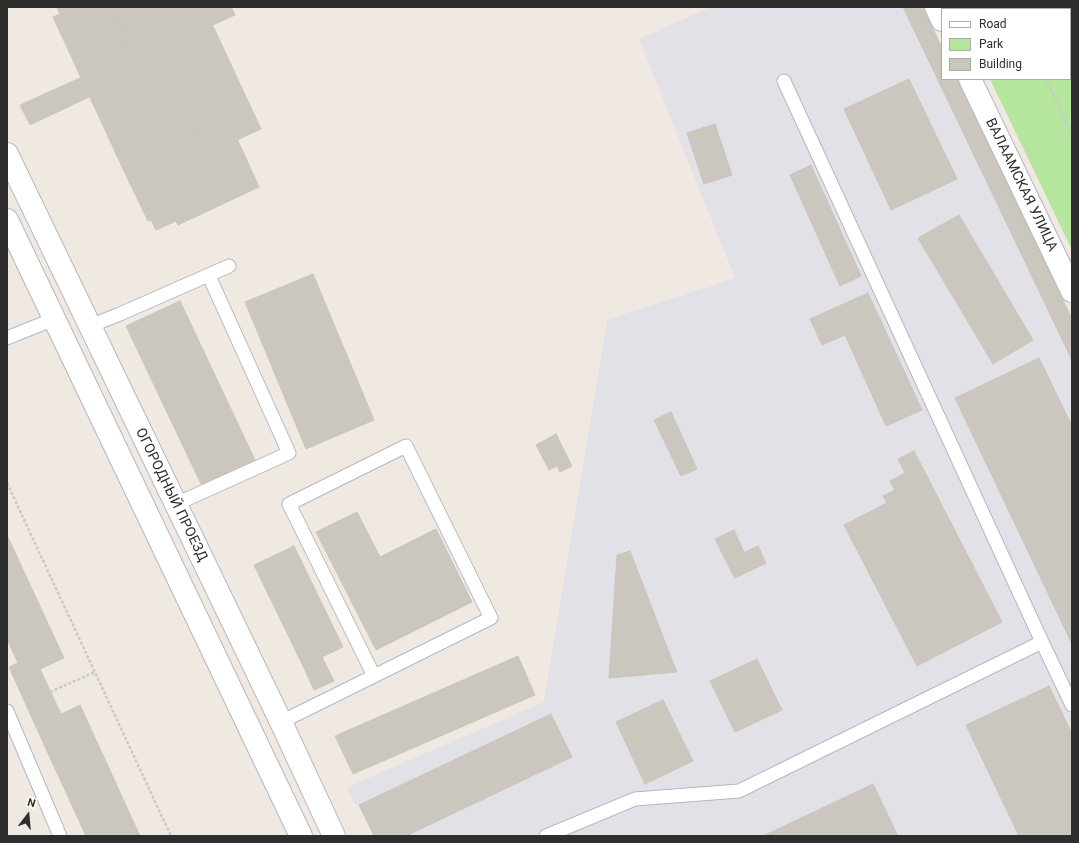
<!DOCTYPE html>
<meta charset="utf-8">
<style>
body{margin:0}
#map{position:relative;width:1079px;height:843px;overflow:hidden;background:#efe9e1;font-family:Roboto,sans-serif}
canvas{display:block}
.frame{position:absolute;inset:0;border:8px solid #2e2e2e;pointer-events:none}
.legend{position:absolute;left:941px;top:8px;width:130px;height:72px;box-sizing:border-box;background:#fff;border:1px solid #ababab;margin:0;padding:5px 7px;list-style:none;font-size:12px;color:#2e2e2e}
.legend li{display:flex;align-items:center;gap:8px;height:20px}
.legend b{width:20px;border:1px solid #ababab}
.north{position:absolute;left:8px;top:795px;width:40px;height:40px;-webkit-text-stroke:3px #fff;paint-order:stroke;rotate:16deg;font-size:11px;font-weight:700;line-height:16px;text-align:center;color:#2e2e2e}
.north::after{content:'';display:block;margin:auto;width:14px;height:18px;background:#2e2e2e;clip-path:polygon(50% 0,100% 100%,50% 72%,0 100%)}
</style>
<div id="map">
<canvas width="1079" height="843"></canvas>
<div class="frame"></div>
<ul class="legend">
<li><b style="height:5px;background:#fff"></b>Road</li>
<li><b style="height:11px;background:#b6e59e"></b>Park</li>
<li><b style="height:11px;background:#cbc7bf"></b>Building</li>
</ul>
<div class="north">N</div>
</div>
<script>
const context = document.querySelector('canvas').getContext('2d');
context.lineJoin = 'round';
function paint(path, color) { context.fillStyle = color; context.fill(path, 'evenodd'); }
const poly = rows => new Path2D(rows.map(r => 'M' + r).join(''));
function trace(path, color, width, dash) { context.strokeStyle = color; context.lineWidth = width; context.lineCap = dash ? 'butt' : 'round'; context.setLineDash(dash || []); context.stroke(path); }
function write(font, color, halo, rows, align = 'center') {
  context.font = font + ' Roboto,sans-serif'; context.lineWidth = 3; context.setLineDash([]); context.textBaseline = 'middle'; context.strokeStyle = halo; context.fillStyle = color; for (const [text, x, y, turn = 0] of rows) {
    context.save(); context.translate(x, y); context.rotate((+turn || 0) * Math.PI / 180); context.textAlign = isNaN(turn) ? turn : align; if (halo) context.strokeText(text, 0, 0); context.fillText(text, 0, 0); context.restore();
  }
}
paint(poly([
 [711,7,923,7,942,48,942,79,957,79,1072,319,1072,836,374,836,359,805,356,806,347,787,544,702,607,320,735,278,639,39]
]), '#e3e1e8');
paint(poly([
 [955,7,1063,7,1064,9,956,9],
 [1070,21,1072,26,1072,250,990,79,1070,79]
]), '#b6e59e');
const building = poly([
 [57,7,108,7,114,18,118,16,129,40,125,43,133,61,156,50,158,54,206,32,204,29,213,26,261,129,237,140,229,121,195,136,193,133,145,155,147,158,123,169,53,17,60,14,57,7],
 [108,7,231,7,235,15,204,29,206,32,158,54,156,50,133,61,125,43,129,40,118,16,114,18,108,7],
 [903,7,923,7,942,48,942,79,957,79,1072,319,1072,360,903,7],
 [80,78,89,97,30,125,20,105,80,78],
 [909,79,957,179,891,210,844,109,909,79],
 [229,121,259,187,178,225,176,221,156,230,151,220,148,221,123,169,147,158,145,155,193,133,195,136,229,121],
 [715,124,732,175,704,184,687,133,715,124],
 [811,165,861,276,840,286,790,175,811,165],
 [959,215,1033,340,993,364,918,238,959,215],
 [313,274,374,420,306,449,245,302,313,274],
 [868,293,922,410,886,426,845,335,822,345,810,319,868,293],
 [180,301,255,460,201,484,126,326,180,301],
 [1039,358,1072,426,1072,644,955,398,1039,358],
 [671,412,697,469,681,476,654,420,671,412],
 [556,434,572,466,560,472,557,466,549,470,536,445,556,434],
 [914,451,1002,622,917,666,844,525,887,503,883,496,895,490,890,481,905,473,898,459,914,451],
 [357,512,380,557,436,529,472,602,376,650,316,532,357,512],
 [734,530,744,552,726,561,715,539,734,530],
 [7,535,64,658,40,669,61,714,36,727,9,667,18,663,7,639,7,535],
 [294,546,343,647,303,666,254,565,294,546],
 [758,546,766,563,735,578,726,561,758,546],
 [630,551,670,655,677,672,609,678,617,555,630,551],
 [518,656,535,695,353,774,335,736,518,656],
 [322,657,334,681,314,690,303,666,322,657],
 [757,659,782,710,735,732,710,681,757,659],
 [1049,686,1072,734,1072,836,1019,836,966,725,1049,686],
 [663,700,693,761,645,784,616,722,663,700],
 [80,705,140,836,86,836,36,727,80,705],
 [551,714,572,757,410,834,411,836,374,836,359,805,551,714],
 [873,784,898,836,763,836,873,784]
]);
paint(building, '#cbc7bf');
trace(building, '#cbc5ba', 1);
const service = poly([
 [784,81,1042,642,1072,705],
 [90,326,120,314,229,266],
 [7,338,54,319],
 [406,446,491,618,374,676,289,504,406,446],
 [176,504,289,453,209,276],
 [7,711,60,836],
 [281,722,374,676],
 [546,836,635,799,739,791,1042,642]
]);
const minor = poly([
 [936,7,942,20],
 [970,79,1072,291]
]);
const secondary = poly([
 [7,154,281,722,334,836],
 [7,220,301,836]
]);
trace(service, '#b4b7c1', 15);
trace(minor, '#b4b7c1', 24);
trace(secondary, '#b4b7c1', 24);
trace(poly([
 [1011,7,1012,9],
 [1046,79,1072,134],
 [7,483,171,836],
 [50,692,95,672]
]), '#c9c9c9', 2.5, [3, 2]);
trace(service, '#fff', 13);
trace(minor, '#fff', 22);
trace(secondary, '#fff', 22);
write('14px', '#2e2e2e', '#fff', [
 ["ВАЛААМСКАЯ УЛИЦА",1021,185,64],
 ["ОГОРОДНЫЙ ПРОЕЗД",171,495,64]
]);
</script>
